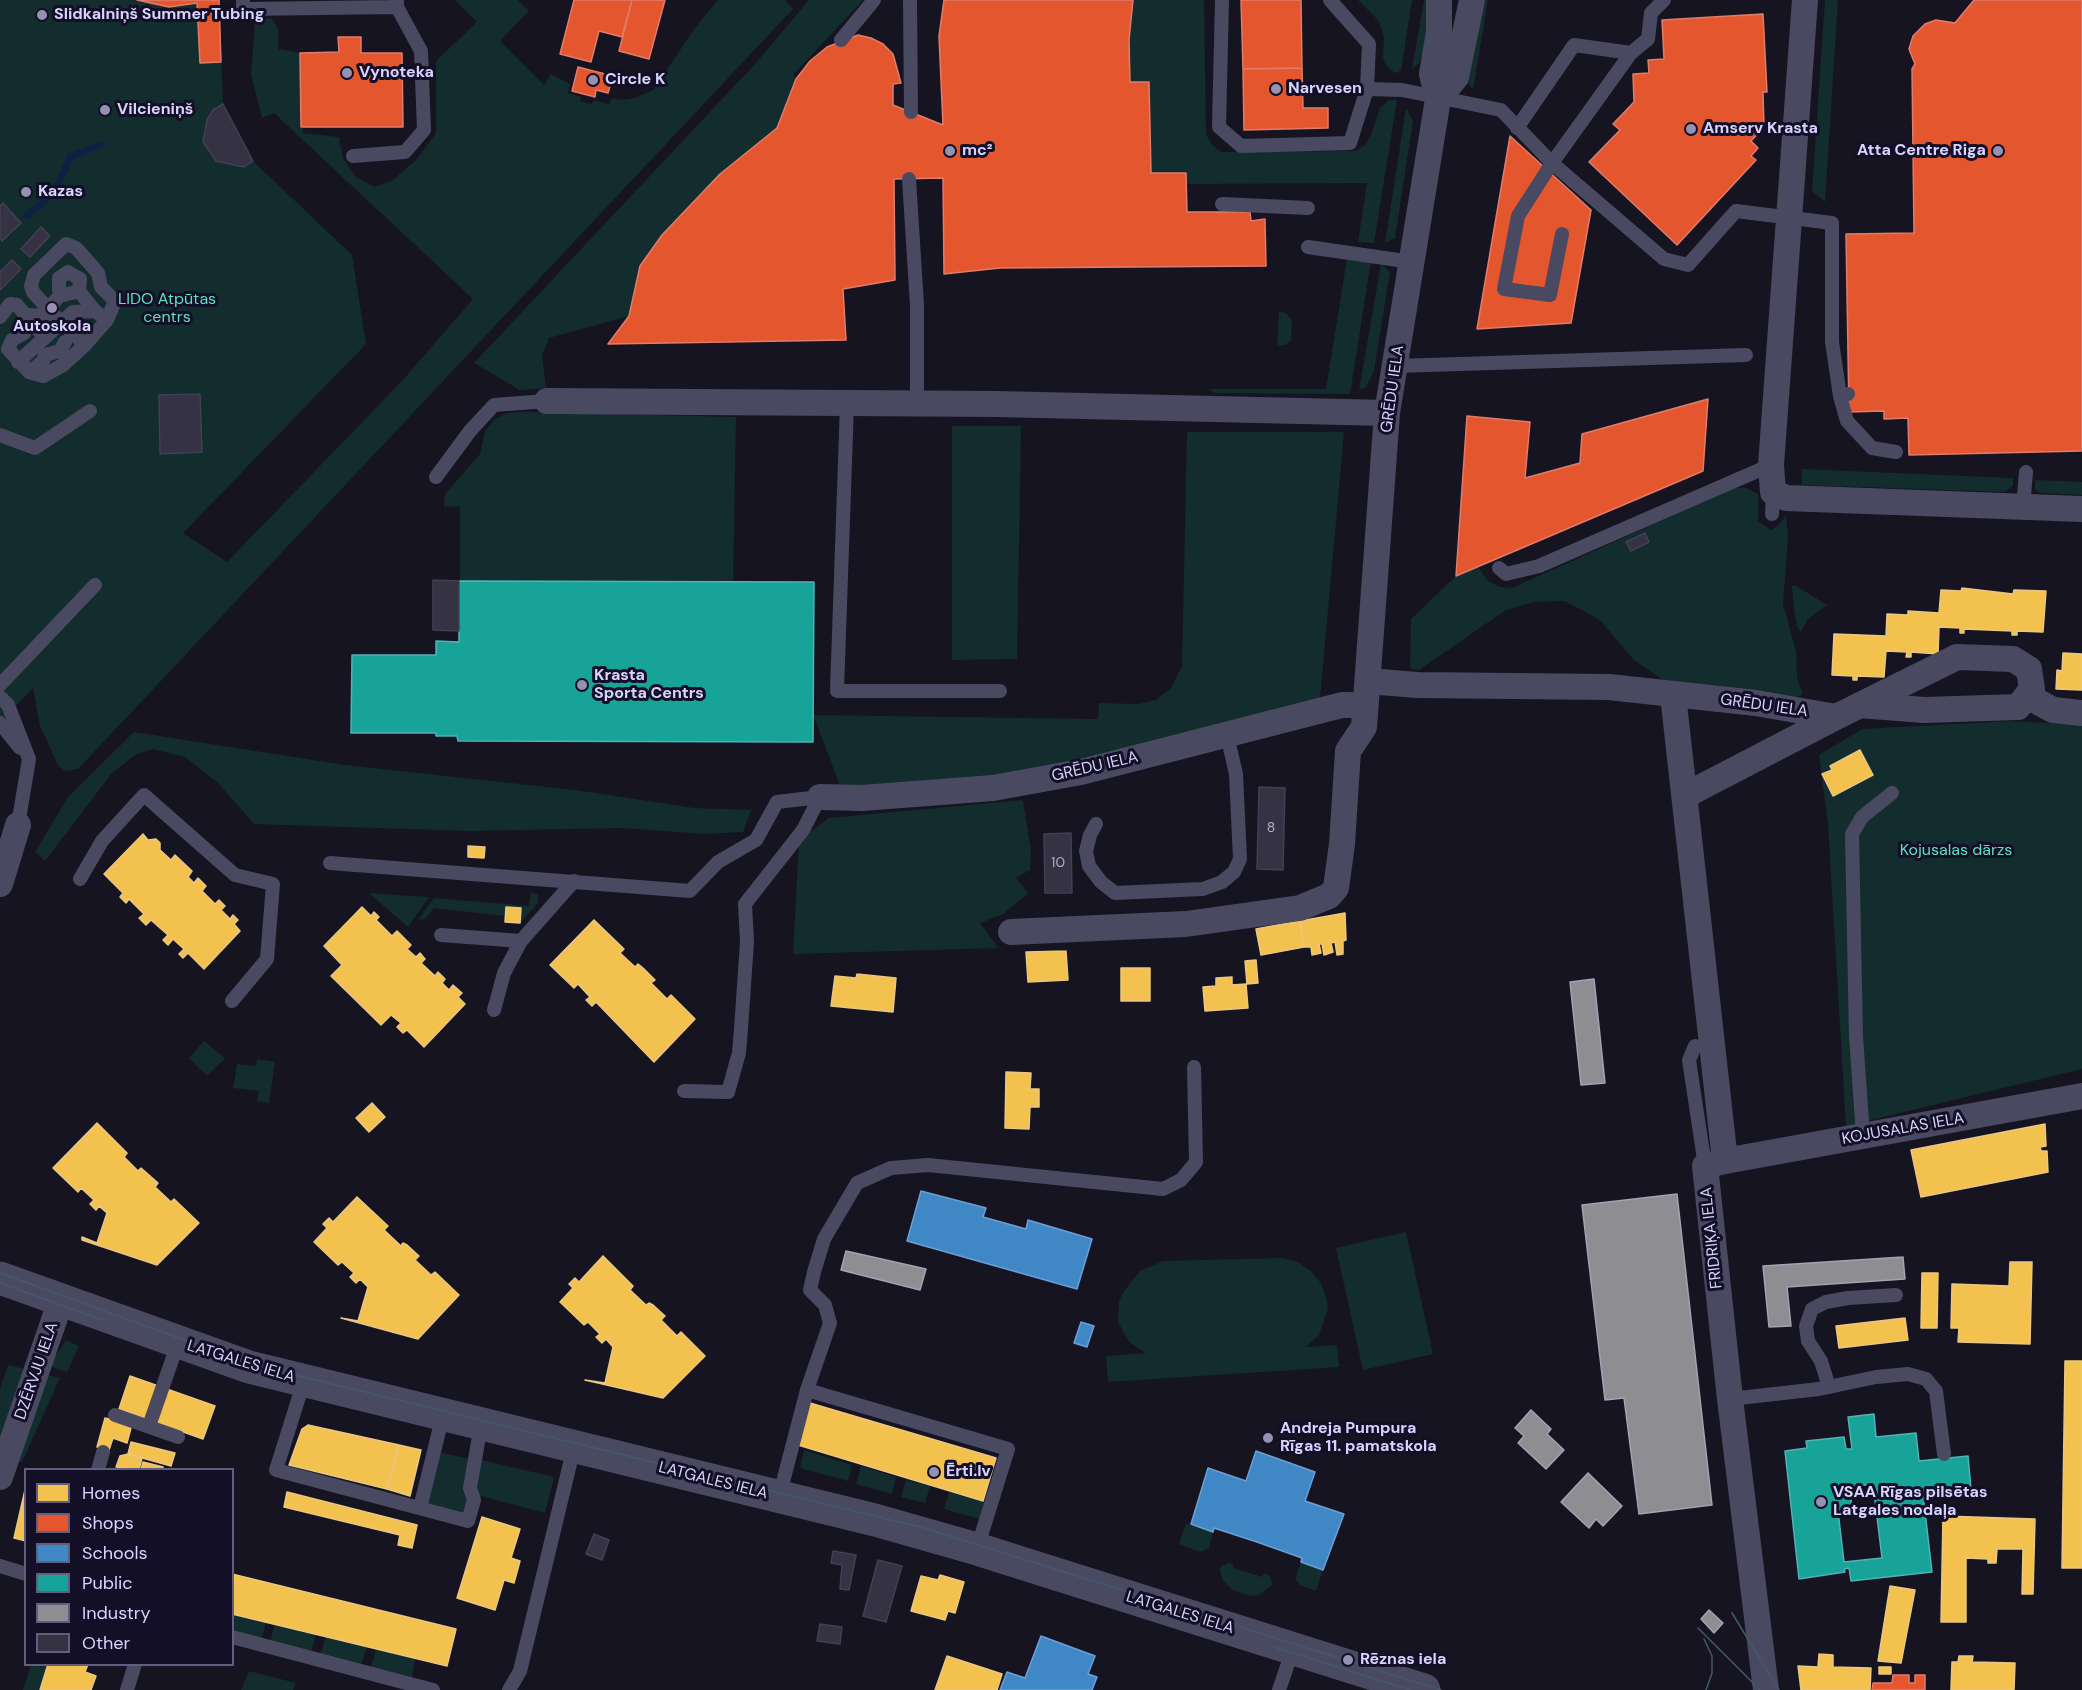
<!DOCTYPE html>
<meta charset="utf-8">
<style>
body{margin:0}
#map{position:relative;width:2082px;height:1690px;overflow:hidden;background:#161421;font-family:"DM Sans",sans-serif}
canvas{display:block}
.legend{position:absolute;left:24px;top:1468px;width:210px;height:198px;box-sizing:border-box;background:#130f26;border:2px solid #625e7d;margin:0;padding:8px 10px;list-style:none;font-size:18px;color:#d9d4ff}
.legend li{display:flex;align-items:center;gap:12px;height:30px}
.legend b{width:30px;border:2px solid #625e7d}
</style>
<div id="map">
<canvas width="2082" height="1690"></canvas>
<ul class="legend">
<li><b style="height:16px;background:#f2c14e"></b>Homes</li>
<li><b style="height:16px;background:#e4572e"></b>Shops</li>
<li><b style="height:16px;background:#3f88c5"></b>Schools</li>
<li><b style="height:16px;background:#17a398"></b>Public</li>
<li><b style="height:16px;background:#8d8d92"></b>Industry</li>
<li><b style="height:16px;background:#343243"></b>Other</li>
</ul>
</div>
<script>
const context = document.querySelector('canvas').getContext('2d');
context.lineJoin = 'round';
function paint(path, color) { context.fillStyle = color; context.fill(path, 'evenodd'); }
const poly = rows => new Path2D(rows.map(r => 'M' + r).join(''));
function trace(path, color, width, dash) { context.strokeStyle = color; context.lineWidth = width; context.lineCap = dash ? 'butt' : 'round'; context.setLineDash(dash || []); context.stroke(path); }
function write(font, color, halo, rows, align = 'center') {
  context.font = font + ' "DM Sans",sans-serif'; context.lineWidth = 6; context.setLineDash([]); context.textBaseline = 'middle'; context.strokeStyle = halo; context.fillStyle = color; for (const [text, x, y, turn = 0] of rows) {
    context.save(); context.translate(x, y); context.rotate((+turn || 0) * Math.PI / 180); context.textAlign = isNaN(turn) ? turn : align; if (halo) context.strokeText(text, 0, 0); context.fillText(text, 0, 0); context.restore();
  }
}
paint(poly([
 [0,0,219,0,223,105,253,161,352,255,366,344,183,533,227,562,402,381,473,299,274,113,262,118,251,75,255,23,264,18,272,19,278,29,278,49,300,53,303,133,339,137,343,158,356,177,374,187,392,181,416,160,436,133,436,61,477,22,455,0,518,0,529,11,500,41,544,85,551,74,570,84,568,93,581,97,580,101,592,104,594,100,609,104,612,98,621,100,635,98,653,90,695,28,718,0,785,0,793,9,78,769,65,771,58,765,40,726,33,688,0,722],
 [809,0,863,0,793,75,796,79,777,128,720,174,662,235,629,316,549,338,542,355,546,388,520,390,474,363,755,64],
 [1133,0,1204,0,1206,135,1213,146,1222,152,1356,151,1366,144,1372,132,1380,108,1389,100,1397,100,1374,243,1358,242,1367,183,1186,184,1151,173,1149,82,1130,82,1129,40],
 [1358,0,1412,0,1401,71,1395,73,1387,67,1383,58,1384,37,1379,21],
 [1424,0,1433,0,1425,49,1419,63,1412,69],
 [1480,0,1488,0,1473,90,1466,80],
 [1825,0,1838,0,1825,202,1812,191],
 [1406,108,1413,121,1395,238,1385,243],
 [1347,258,1371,261,1350,394,1215,393,1209,389,1326,389],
 [1381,264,1390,272,1374,371,1366,387,1359,390],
 [1279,311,1286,313,1292,320,1291,340,1285,345,1277,346],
 [524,412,736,417,733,582,460,581,460,506,444,507,445,494,480,454,485,431,494,420,507,413],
 [952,426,1021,426,1017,659,952,660],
 [1187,432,1344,432,1320,699,1003,779,841,788,813,715,1098,719,1099,703,1137,704,1156,700,1171,688,1182,666],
 [1802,469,2013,478,2013,486,2005,492,1802,485],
 [2035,480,2082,482,2082,495,2040,493,2035,489],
 [1734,488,1746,488,1758,494,1758,521,1771,530,1779,525,1786,515,1788,538,1783,604,1796,651,1797,677,1803,694,1797,697,1665,681,1634,660,1600,620,1565,601,1534,602,1506,610,1419,670,1410,669,1411,619,1456,576,1478,567,1487,580,1499,587,1512,588],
 [1795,585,1827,605,1808,619,1801,632,1797,627,1794,608,1792,586],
 [2012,721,2082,725,2082,1069,1846,1126,1828,825,1819,755,1862,729],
 [134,732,345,765,575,790,694,808,751,810,743,832,704,834,622,828,469,831,254,824,218,783,185,757,153,749,135,755,112,773,45,861,35,852,68,797],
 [1023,800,1031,851,1030,870,1016,878,1028,893,1003,914,980,923,998,948,793,954,799,840,829,818],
 [531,892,538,895,538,903,520,923,520,908,506,907,505,916,434,908,425,919,418,920,434,898,529,906],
 [369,893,429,897,408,927],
 [204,1041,225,1058,207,1076,189,1058],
 [257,1059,275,1062,269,1103,257,1101,259,1091,233,1088,237,1064,256,1066],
 [1406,1232,1433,1354,1363,1370,1336,1248],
 [1282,1258,1298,1262,1312,1272,1320,1282,1326,1296,1328,1309,1319,1335,1306,1347,1337,1345,1339,1367,1108,1382,1106,1356,1146,1353,1129,1342,1118,1322,1119,1302,1122,1294,1140,1271,1163,1261],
 [66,1340,79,1346,67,1372,49,1366],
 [8,1365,25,1369,0,1441,0,1389],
 [47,1375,60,1378,22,1462,17,1461],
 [804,1450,852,1465,848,1481,800,1468],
 [437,1452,470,1459,470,1501,465,1515,424,1505],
 [481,1460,554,1477,545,1513,477,1495],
 [861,1466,896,1477,892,1494,856,1484],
 [906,1480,930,1486,925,1503,901,1497],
 [949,1492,984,1502,980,1519,944,1509],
 [1186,1523,1213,1532,1209,1548,1200,1552,1179,1544],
 [1301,1562,1323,1570,1316,1591,1300,1585,1295,1579],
 [1229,1563,1234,1565,1233,1568,1262,1577,1264,1573,1270,1576,1273,1584,1259,1595,1251,1596,1233,1590,1223,1581,1220,1571,1221,1566],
 [232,1614,266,1622,261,1641,233,1633],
 [275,1624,316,1634,311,1653,270,1642],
 [326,1637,367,1647,361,1664,320,1655],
 [376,1649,415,1658,412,1677,371,1667],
 [31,1665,48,1665,40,1690,23,1690],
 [249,1671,296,1683,293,1690,241,1690]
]), '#132c2d');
const homes = poly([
 [1962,588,2013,594,2014,590,2046,591,2043,632,2017,631,2017,635,2012,635,2012,631,1964,629,1964,633,1960,633,1960,628,1939,627,1938,654,1911,652,1911,657,1906,657,1907,652,1886,651,1884,677,1857,676,1857,680,1853,680,1853,676,1832,675,1834,634,1886,636,1887,614,1908,615,1908,611,1939,613,1941,590,1961,591,1962,588],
 [2063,653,2082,654,2082,690,2056,689,2057,670,2062,671,2063,653],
 [1860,750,1873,775,1833,796,1822,774,1832,770,1830,766,1860,750],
 [143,834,148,840,156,839,160,843,160,850,171,860,175,855,192,871,188,877,194,883,198,878,206,886,202,891,215,904,219,900,225,906,221,910,230,919,233,915,238,920,234,924,240,931,204,969,188,953,183,958,179,954,184,949,173,939,168,945,163,940,168,935,151,920,146,925,139,918,144,914,129,899,126,903,120,897,123,893,104,874,143,834],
 [468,846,485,847,484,858,468,857,468,846],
 [362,907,371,916,374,912,379,917,376,920,392,936,397,931,411,945,407,949,416,957,420,953,425,959,421,963,435,976,438,972,445,979,442,983,449,990,453,985,462,993,458,997,465,1004,424,1047,407,1030,403,1033,397,1027,401,1023,391,1015,381,1025,331,976,342,965,324,946,362,907],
 [506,907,521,908,520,923,505,922,506,907],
 [1345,913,1346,940,1343,941,1343,954,1337,955,1335,942,1331,943,1333,952,1324,955,1322,944,1319,944,1321,953,1312,955,1311,947,1304,947,1300,921,1345,913],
 [594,920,624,949,620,953,635,967,638,964,643,968,655,980,651,983,667,999,671,995,695,1019,654,1062,596,1002,592,1006,586,1000,590,997,578,984,574,988,550,965,594,920],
 [1300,921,1304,947,1261,955,1256,929,1300,921],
 [1066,951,1068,980,1028,982,1026,952,1066,951],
 [1256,960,1258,983,1247,984,1245,961,1256,960],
 [1121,968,1150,968,1150,1001,1121,1001,1121,968],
 [857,974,896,978,893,1012,831,1006,835,976,856,978,857,974],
 [1232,977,1232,985,1246,984,1248,1008,1205,1011,1203,987,1216,986,1216,978,1232,977],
 [1006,1072,1031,1073,1030,1089,1039,1089,1039,1107,1030,1107,1029,1129,1005,1128,1006,1072],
 [372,1103,385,1117,369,1132,356,1118,372,1103],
 [97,1123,127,1153,124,1157,138,1171,141,1168,158,1183,155,1187,171,1202,174,1199,199,1223,157,1265,82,1240,82,1237,97,1243,107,1213,99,1206,96,1210,90,1204,94,1200,81,1188,78,1192,53,1168,97,1123],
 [2045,1124,2046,1146,2040,1147,2041,1151,2047,1151,2048,1172,1921,1197,1911,1150,2045,1124],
 [357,1197,388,1226,384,1230,401,1246,403,1243,407,1245,419,1256,415,1260,431,1275,435,1272,459,1295,418,1339,341,1318,358,1321,368,1287,360,1279,356,1283,350,1277,354,1273,342,1262,338,1265,314,1242,327,1228,323,1224,329,1218,333,1222,357,1197],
 [603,1256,633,1286,630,1290,646,1305,649,1303,653,1305,665,1316,661,1320,677,1336,681,1332,705,1356,663,1398,585,1380,605,1383,613,1347,606,1339,602,1343,596,1337,600,1334,588,1322,584,1325,560,1302,573,1288,569,1284,575,1278,579,1282,603,1256],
 [2010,1262,2032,1262,2030,1344,1958,1342,1959,1328,1951,1328,1952,1284,2009,1286,2010,1262],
 [1922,1273,1938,1273,1937,1328,1921,1328,1922,1273],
 [1905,1318,1908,1340,1839,1348,1836,1326,1905,1318],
 [2065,1361,2082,1361,2082,1568,2062,1568,2065,1361],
 [130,1376,215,1406,203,1439,119,1409,130,1376],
 [810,1403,996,1458,983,1501,798,1445,810,1403],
 [105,1418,132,1424,127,1443,113,1438,109,1450,97,1447,105,1418],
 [308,1425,399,1445,387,1489,289,1465,302,1429,308,1425],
 [131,1442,175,1453,171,1466,128,1454,131,1442],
 [399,1445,421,1450,410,1496,387,1489,399,1445],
 [128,1454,142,1458,139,1470,116,1467,120,1456,128,1454],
 [143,1462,163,1467,163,1470,141,1470,143,1462],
 [25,1490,26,1490,26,1541,14,1538,25,1490],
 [287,1492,417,1525,412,1548,398,1545,400,1535,284,1507,287,1492],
 [1943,1516,2035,1519,2033,1594,2022,1594,2023,1549,1997,1549,1996,1563,1988,1563,1988,1559,1966,1558,1966,1622,1941,1622,1943,1516],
 [482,1517,520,1529,511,1558,520,1561,514,1583,504,1580,495,1610,457,1598,482,1517],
 [232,1574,456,1629,447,1666,232,1614,232,1574],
 [940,1575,964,1582,955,1613,948,1611,945,1620,911,1611,921,1576,938,1580,940,1575],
 [1890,1586,1915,1590,1901,1663,1878,1661,1890,1586],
 [1819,1654,1833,1655,1833,1667,1871,1668,1870,1690,1801,1690,1798,1666,1818,1667,1819,1654],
 [947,1656,1002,1674,997,1690,935,1690,947,1656],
 [1959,1656,1973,1656,1972,1662,2015,1663,2014,1690,1951,1690,1952,1662,1958,1662,1959,1656],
 [48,1664,88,1664,85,1672,96,1676,91,1690,40,1690,48,1664],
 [1879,1667,1891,1667,1891,1674,1879,1674,1879,1667]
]);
paint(homes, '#f2c14e');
trace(homes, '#eac783', 1.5);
const shops = poly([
 [137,0,219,0,221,62,200,63,197,3,169,7,137,0],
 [574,0,632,0,622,37,599,31,591,62,560,54,574,0],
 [632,0,665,0,649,59,619,51,632,0],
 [944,0,1133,0,1129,40,1130,82,1149,82,1151,173,1186,173,1187,212,1250,212,1251,221,1265,219,1266,266,1000,268,944,274,943,178,894,179,895,280,843,289,846,340,608,344,629,316,640,266,662,235,720,174,777,128,796,79,810,61,827,47,858,35,871,38,883,44,893,54,901,83,893,84,893,105,943,125,939,36,944,0],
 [1241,0,1301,0,1302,68,1243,69,1241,0],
 [1974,0,2082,0,2082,451,1909,455,1908,418,1884,419,1884,411,1849,412,1846,234,1914,233,1912,69,1915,64,1909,49,1913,36,1925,24,1936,20,1955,23,1974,0],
 [1763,14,1767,92,1763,92,1764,127,1751,141,1758,148,1751,156,1756,160,1677,245,1589,162,1620,130,1613,124,1634,102,1633,74,1649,73,1648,60,1664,59,1662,20,1763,14],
 [338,37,361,37,361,53,402,53,403,127,301,127,300,53,339,52,338,37],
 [578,67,613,76,608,93,596,90,595,97,572,91,578,67],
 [1302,68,1303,108,1328,108,1328,128,1244,130,1243,69,1302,68],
 [1510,136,1591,210,1571,323,1477,329,1510,136],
 [1708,399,1703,471,1456,576,1467,416,1530,422,1525,478,1580,463,1582,434,1708,399],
 [1893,1675,1909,1675,1909,1683,1915,1683,1915,1675,1925,1675,1925,1690,1872,1690,1873,1683,1892,1683,1893,1675]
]);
paint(shops, '#e4572e');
trace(shops, '#e17c6d', 1.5);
const schools = poly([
 [921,1191,986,1208,983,1217,1026,1229,1028,1220,1092,1239,1077,1289,907,1241,921,1191],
 [1081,1322,1094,1326,1087,1347,1074,1343,1081,1322],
 [1256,1451,1315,1472,1305,1501,1344,1514,1323,1570,1301,1562,1302,1558,1257,1542,1214,1528,1213,1532,1191,1524,1208,1468,1246,1481,1256,1451],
 [1041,1636,1095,1656,1088,1674,1097,1677,1092,1690,1000,1690,1007,1672,1025,1678,1041,1636]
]);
paint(schools, '#3f88c5');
trace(schools, '#6d9fd6', 1.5);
const public = poly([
 [459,581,814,582,813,742,458,741,457,736,436,736,436,733,351,733,352,655,436,655,436,641,459,642,459,581],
 [1874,1414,1876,1437,1916,1433,1919,1461,1968,1456,1971,1489,1923,1494,1932,1572,1851,1581,1849,1568,1844,1569,1845,1572,1799,1579,1785,1451,1807,1448,1806,1441,1844,1437,1846,1449,1852,1449,1848,1417,1874,1414],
 [1873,1484,1882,1558,1844,1562,1838,1511,1852,1510,1850,1487,1873,1484]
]);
paint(public, '#17a398');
trace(public, '#51b2b7', 1.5);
const industry = poly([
 [1594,979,1605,1083,1581,1085,1570,982,1594,979],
 [1677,1194,1712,1505,1639,1514,1624,1398,1605,1400,1582,1205,1677,1194],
 [846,1251,926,1269,920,1290,841,1270,846,1251],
 [1903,1257,1905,1279,1787,1287,1791,1326,1769,1327,1763,1266,1903,1257],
 [1531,1410,1551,1429,1547,1434,1564,1450,1546,1469,1518,1443,1524,1436,1515,1428,1531,1410],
 [1588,1473,1622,1506,1603,1526,1596,1519,1589,1528,1561,1502,1588,1473],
 [1709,1610,1723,1623,1714,1633,1701,1619,1709,1610]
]);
paint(industry, '#8d8d92');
trace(industry, '#a4a2b3', 1.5);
trace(poly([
 [27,216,56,190,70,157,100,145]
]), '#0d2144', 7);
const building = poly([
 [223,104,253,161,244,167,216,161,203,142,207,120,213,110,223,104],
 [3,203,21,223,2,241,0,238,0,206,3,203],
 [41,227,50,236,30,257,21,249,41,227],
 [12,260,21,269,0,290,0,272,12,260],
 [200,394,202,452,160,454,159,395,200,394],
 [1645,533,1649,542,1631,551,1626,542,1645,533],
 [433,580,459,581,459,631,433,630,433,580],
 [1259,787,1285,788,1283,870,1257,869,1259,787],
 [1071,833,1072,893,1045,893,1044,834,1071,833],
 [594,1534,609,1540,602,1560,586,1554,594,1534],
 [833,1551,856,1555,849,1590,840,1589,842,1565,831,1563,833,1551],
 [878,1560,902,1566,886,1622,863,1616,878,1560],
 [820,1624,842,1627,840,1644,817,1641,820,1624]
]);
paint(building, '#343243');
trace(building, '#433f54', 1.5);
trace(poly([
 [243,0,243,9,397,7,397,0],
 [910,0,911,112],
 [1222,0,1219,127,1241,146,1350,143,1367,89,1402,90,1501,110,1552,163,1664,259,1688,265,1736,211,1832,223,1832,342,1840,396,1848,394],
 [1330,0,1369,44,1367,89],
 [841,40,874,0],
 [1517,128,1574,45,1631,53],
 [353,156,405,152,424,130,421,51,397,7],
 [909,179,917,305,917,403],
 [1222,204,1308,208],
 [1562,234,1550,295,1504,289,1518,216,1552,163,1631,53,1648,39,1651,13,1664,0],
 [66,244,76,248,92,266,98,273,101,287,115,301,107,320,85,345,63,365,43,376,29,372,8,349,12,340,24,333,24,318,27,315,45,316,48,309,33,292,31,286,34,275,66,244],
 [1308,247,1412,262],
 [79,291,64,295,59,290,59,278,68,272,80,279,79,291,95,311],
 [62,293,48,309,85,345],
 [0,317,10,304,17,305,45,338],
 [18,362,73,312,95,311,107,320],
 [1395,366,1746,355],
 [30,372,43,361,45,355,60,351,65,342],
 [1840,396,1847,421,1872,448,1896,452],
 [847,404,837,691,1000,691],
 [0,435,35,448,90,411],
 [436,477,470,431,494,405,547,401],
 [2023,507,2026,472],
 [1772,514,1773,492],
 [1499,568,1506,574,1539,566,1771,465],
 [0,685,95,585],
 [0,697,8,705,29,759,18,825],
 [0,723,20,748],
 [1096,824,1090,835,1086,851,1089,866,1101,882,1115,893,1203,889,1222,882,1234,872,1240,859,1236,774,1227,735],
 [330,863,690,891,718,862,756,840,777,802,820,797],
 [80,879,102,841,144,795,235,875,273,884,267,959,232,1001],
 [441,935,521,941],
 [494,1010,504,973,521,941,574,881],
 [1695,1046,1689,1060,1705,1166],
 [684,1091,728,1092,739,1053,741,1029,747,942,745,904,803,830,820,797],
 [1863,1136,1856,1036,1852,834,1862,817,1892,793],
 [304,1381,276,1470,468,1521,474,1500,470,1488,481,1425],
 [1829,1387,1821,1361,1808,1341,1806,1326,1812,1309,1826,1302,1848,1298,1896,1295],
 [807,1390,830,1323,825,1305,810,1290,814,1272,824,1239,857,1183,891,1168,928,1165,1163,1189,1181,1180,1196,1162,1194,1067],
 [1730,1399,1819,1389,1876,1377,1908,1374,1926,1379,1936,1391,1944,1454],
 [115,1415,178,1437],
 [149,1426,178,1343],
 [98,1470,103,1452],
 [779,1497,807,1390,1008,1449,977,1549],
 [420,1508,443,1415],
 [0,1566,26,1574],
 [232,1637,433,1690],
 [127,1690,135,1664],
 [509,1690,520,1671,574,1447],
 [1279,1690,1293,1649]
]), '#4a4962', 14);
trace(poly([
 [1805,0,1771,465,1773,492,1786,498,2082,509],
 [1438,99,1456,77,1472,0],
 [547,401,997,404,1387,413],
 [1368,681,1417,685,1609,687,1756,703,1836,717],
 [1673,695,1725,1161,1705,1166,1730,1399,1766,1690],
 [2027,696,2053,710,2082,713],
 [1686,795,1836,717,1957,657,2013,659,2029,669,2032,689,2018,707,1924,710,1860,705],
 [820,797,862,798,993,788,1081,772,1342,705,1365,705],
 [0,884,18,825],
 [1011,932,1186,924,1300,908,1329,896,1336,888,1342,844,1348,751,1364,727,1387,413,1438,99,1432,74,1439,32,1439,0],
 [1725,1161,2082,1096],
 [0,1477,61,1300]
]), '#4a4962', 26);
trace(poly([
 [0,1278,249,1367,875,1520,977,1549,1424,1690]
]), '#4a4962', 33);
trace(poly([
 [0,1273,250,1364,924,1528,1441,1690],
 [0,1283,102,1320],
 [1732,1613,1779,1690],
 [1698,1628,1760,1690],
 [1704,1639,1712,1656,1712,1673,1706,1690],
 [1274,1647,1410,1690]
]), '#43596b', 1.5);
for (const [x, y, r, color] of [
 [42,15,6,"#9591b1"],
 [347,73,6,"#9591b1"],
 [593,80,6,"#9591b1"],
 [1276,89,6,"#9591b1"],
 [105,110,6,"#9591b1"],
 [1691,129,6,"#9591b1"],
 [950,151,6,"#9591b1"],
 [1998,151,6,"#9591b1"],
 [26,192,6,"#9591b1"],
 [52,308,6,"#9591b1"],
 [582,685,6,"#9591b1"],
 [1268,1438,6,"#9591b1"],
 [934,1472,6,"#9591b1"],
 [1821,1502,6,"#9591b1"],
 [1348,1660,6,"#9591b1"]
]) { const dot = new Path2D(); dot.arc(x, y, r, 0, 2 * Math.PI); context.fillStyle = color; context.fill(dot); trace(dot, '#130f26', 2); }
write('14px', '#b0acd0', null, [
 ["8",1271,828],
 ["10",1058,863]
]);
write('bold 16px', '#d9d4ff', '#130f26', [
 ["Slidkalniņš Summer Tubing",54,15],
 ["Vynoteka",359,73],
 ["Circle K",605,80],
 ["Narvesen",1288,89],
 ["Vilcieniņš",117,110],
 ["Amserv Krasta",1703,129],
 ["mc²",962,151],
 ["Atta Centre Riga",1986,151,"right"],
 ["Kazas",38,192],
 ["Autoskola",52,327,"center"],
 ["Krasta",594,676],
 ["Sporta Centrs",594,694],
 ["Andreja Pumpura",1280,1429],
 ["Rīgas 11. pamatskola",1280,1447],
 ["Ērti.lv",946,1472],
 ["VSAA Rīgas pilsētas",1833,1493],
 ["Latgales nodaļa",1833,1511],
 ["Rēznas iela",1360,1660]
], 'left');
write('16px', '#5fe0c0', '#130f26', [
 ["LIDO Atpūtas",167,300],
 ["centrs",167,318],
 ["Kojusalas dārzs",1956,851]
]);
write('16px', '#d9d4ff', '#130f26', [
 ["GRĒDU IELA",1393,389,-82],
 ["GRĒDU IELA",1764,706,8],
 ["GRĒDU IELA",1095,767,-13],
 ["KOJUSALAS IELA",1903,1129,-10],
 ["FRIDRIĶA IELA",1712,1238,-96],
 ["LATGALES IELA",241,1362,17],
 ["DZĒRVJU IELA",37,1371,-71],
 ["LATGALES IELA",713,1481,14],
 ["LATGALES IELA",1180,1613,17]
]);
</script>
